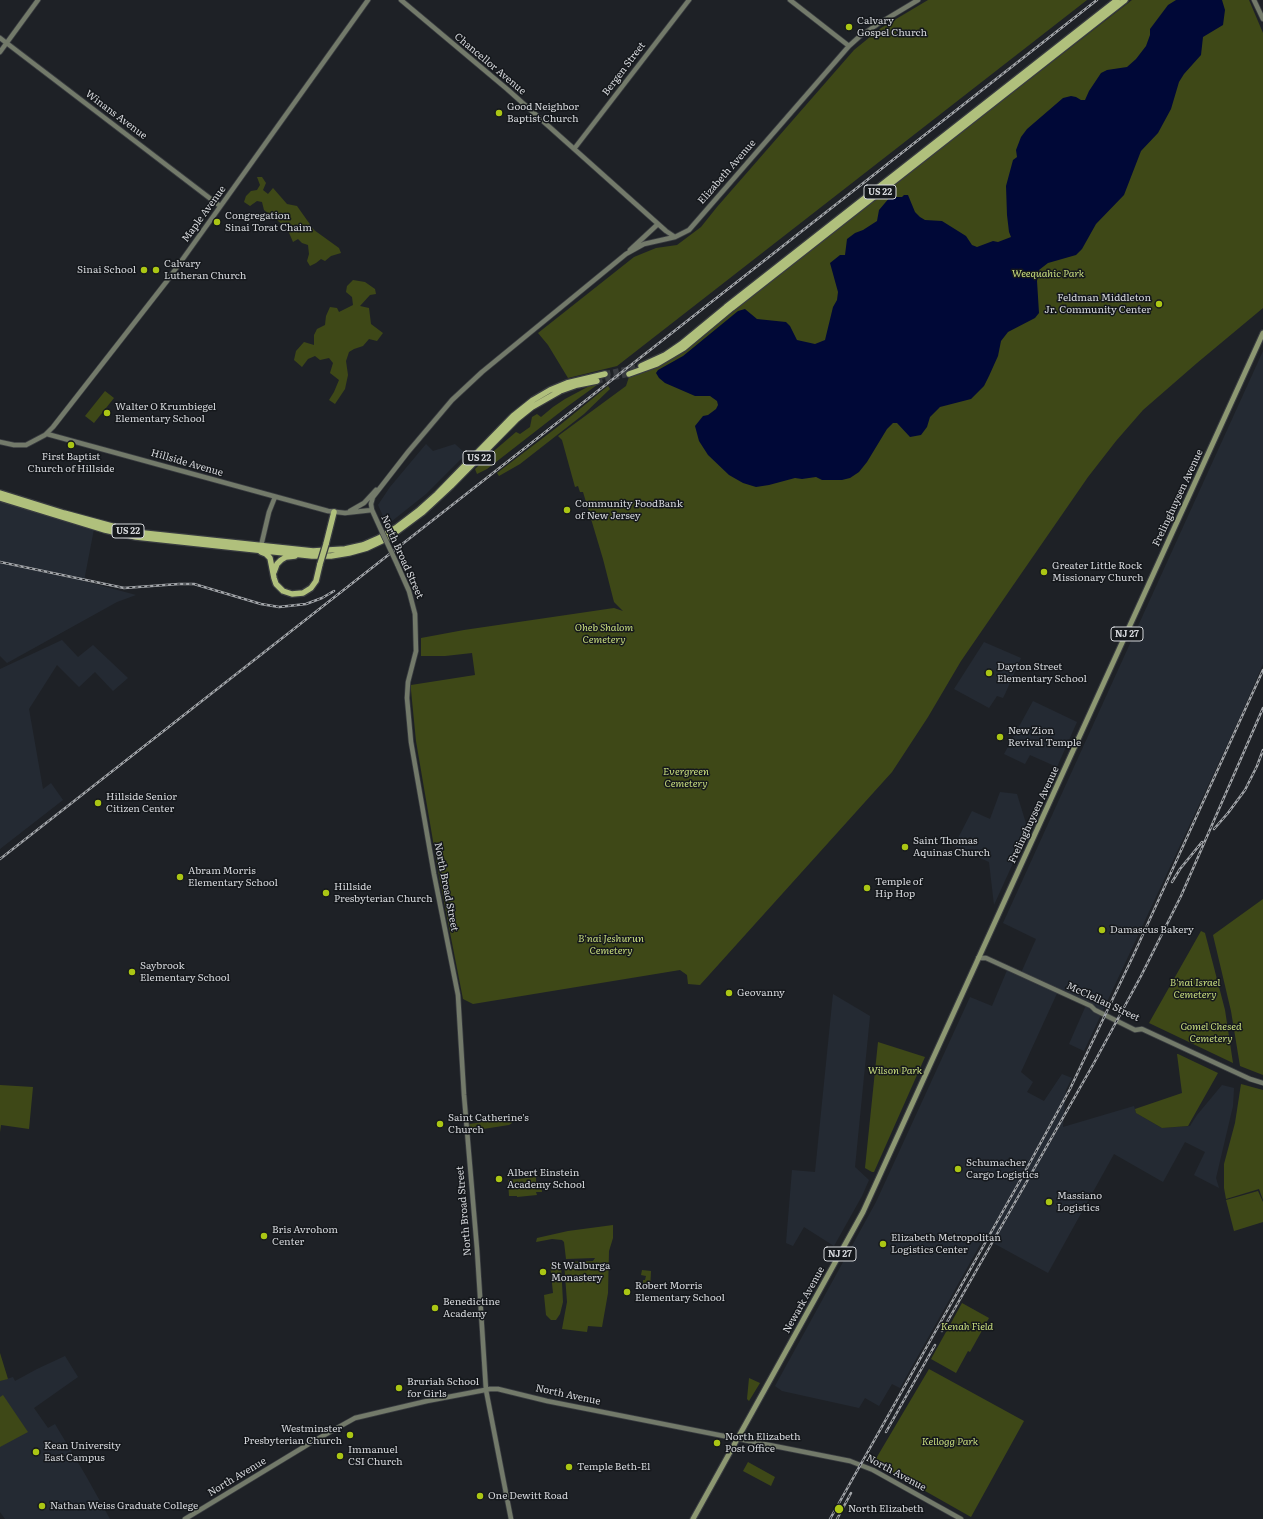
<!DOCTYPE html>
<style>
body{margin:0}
canvas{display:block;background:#1e2126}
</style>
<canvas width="1263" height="1519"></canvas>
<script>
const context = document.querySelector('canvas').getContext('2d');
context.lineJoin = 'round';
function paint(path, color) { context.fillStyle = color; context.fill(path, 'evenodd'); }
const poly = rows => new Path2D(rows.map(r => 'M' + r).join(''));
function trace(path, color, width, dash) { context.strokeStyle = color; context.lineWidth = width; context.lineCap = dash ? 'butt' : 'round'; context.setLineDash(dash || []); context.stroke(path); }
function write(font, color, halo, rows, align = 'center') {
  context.font = font + ' Literata,serif'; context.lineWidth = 3; context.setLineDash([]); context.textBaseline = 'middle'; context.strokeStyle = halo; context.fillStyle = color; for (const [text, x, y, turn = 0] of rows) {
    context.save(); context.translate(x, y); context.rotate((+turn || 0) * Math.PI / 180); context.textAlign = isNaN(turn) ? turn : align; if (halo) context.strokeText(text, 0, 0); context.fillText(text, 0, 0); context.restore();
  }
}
paint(poly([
 [1263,351,1263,664,1240,717,1084,1051,1069,1044,1087,1003,1059,989,1021,1072,1033,1082,1027,1092,1044,1101,1062,1074,1072,1078,1066,1090,1063,1127,1134,1106,1136,1113,1162,1128,1190,1126,1197,1115,1222,1085,1234,1088,1233,1106,1216,1178,1219,1188,1194,1175,1205,1152,1185,1142,1163,1182,1114,1154,1048,1273,995,1244,986,1234,900,1388,892,1384,879,1406,865,1398,859,1408,782,1391,775,1386,876,1202,970,997,992,1006,1008,968,1021,973,1036,939,1003,923],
 [426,444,433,451,455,444,466,454,426,494,387,525,378,505,390,487],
 [0,501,94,529,84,581,136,595,117,602,7,663,0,656],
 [62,640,78,657,93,645,128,678,113,691,95,672,79,687,57,665,29,709,43,789,51,783,63,800,0,849,0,669],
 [984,642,1021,658,1005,694,1003,698,997,696,989,708,954,689],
 [1033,701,1077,722,1057,767,1030,755,1025,764,1004,754],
 [1000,792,1017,794,1028,830,994,905,989,862,954,846,972,811,990,819],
 [833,994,870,1016,855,1167,869,1180,862,1196,834,1246,804,1227,793,1246,786,1243,792,1170,815,1172],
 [65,1356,78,1377,34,1408,48,1428,55,1424,86,1476,110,1519,5,1519,0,1512,0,1381,13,1377,15,1381,37,1369]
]), '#242a33');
paint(poly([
 [928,0,1087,0,617,366,568,378,548,345,538,333,634,257,656,248,677,245,701,227,717,207,854,50,881,28],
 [1132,0,1249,0,1263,33,1263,308,1197,363,1143,410,1116,441,1088,477,1014,584,961,661,928,717,892,772,700,985,688,984,687,975,680,970,473,1004,463,999,439,876,416,741,411,690,411,685,475,675,472,653,445,656,421,656,421,638,464,630,614,608,623,611,614,602,603,559,583,492,580,492,578,486,575,487,562,440,558,436,626,386,629,377,661,365,683,352,731,311],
 [257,177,262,177,266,183,263,190,268,194,273,188,287,204,297,206,314,230,339,248,341,253,331,256,325,261,321,259,316,263,310,266,307,261,309,254,308,245,302,243,298,239,293,242,287,228,264,210,262,202,257,201,250,206,244,202,246,196,251,191,257,190,260,185],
 [353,280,365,282,375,289,376,294,370,295,360,306,369,308,371,324,383,333,377,341,369,339,363,346,354,349,349,352,346,361,348,375,345,389,335,404,329,400,334,392,339,380,330,373,333,363,329,358,320,360,315,356,308,359,302,367,294,360,296,351,304,342,314,345,314,335,317,329,325,325,326,316,330,307,337,308,339,312,353,305,352,297,346,292,347,286],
 [595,383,597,385,568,406,487,469,477,474,475,469,488,456,516,432,520,434,530,427,532,417,537,414,541,417,553,407,565,399],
 [608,386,610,389,584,414,520,464,499,476,497,473,560,425],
 [105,391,114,398,94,423,85,416],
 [1263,899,1263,1075,1240,1066,1231,1011,1213,935],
 [1201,931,1205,933,1225,1010,1233,1063,1149,1023],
 [878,1042,925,1057,874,1172,872,1172,865,1168],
 [1177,1054,1178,1054,1218,1073,1188,1126,1162,1128,1136,1113,1135,1109,1182,1093],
 [1241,1084,1263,1090,1263,1200,1259,1189,1226,1199,1224,1188,1224,1164,1235,1123],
 [0,1085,33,1087,29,1129,1,1125,0,1132],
 [511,1118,512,1123,509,1125,470,1131,469,1124],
 [536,1177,536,1183,541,1183,542,1192,536,1192,537,1195,517,1197,517,1196,509,1196,508,1180],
 [1258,1191,1263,1202,1263,1222,1234,1231,1226,1200],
 [613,1225,613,1238,609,1251,608,1293,602,1327,588,1326,587,1332,562,1329,567,1302,564,1262,593,1261,595,1258,566,1259,564,1242,562,1240,552,1239,536,1242,537,1238,568,1231],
 [559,1263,561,1265,563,1302,560,1314,556,1320,551,1320,546,1315,544,1295,553,1293,550,1264],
 [642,1270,651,1271,650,1290,646,1290,646,1288,643,1287,643,1280,645,1280,646,1276,641,1275],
 [962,1303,989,1318,970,1352,968,1351,956,1373,931,1359],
 [0,1353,8,1379,0,1381],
 [929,1369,1024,1421,971,1517,874,1462],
 [749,1378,760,1383,749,1401,747,1399],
 [3,1395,28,1432,0,1447,0,1397],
 [748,1462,775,1477,771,1486,743,1471]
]), '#3e4817');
paint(poly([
 [1176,0,1222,0,1225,10,1223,25,1203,37,1201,55,1184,74,1179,82,1171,109,1158,133,1141,151,1124,195,1096,224,1082,249,1076,255,1048,263,1039,270,1037,281,1039,313,1035,318,1008,332,1001,341,998,356,989,376,984,386,971,399,940,407,930,417,927,427,921,435,910,437,897,423,893,423,887,429,867,462,859,472,850,478,842,480,822,480,816,477,802,479,795,478,769,485,756,487,743,483,729,475,708,455,699,441,695,426,703,416,708,415,716,409,718,405,717,401,710,396,695,396,665,383,659,378,656,373,658,370,683,356,738,311,745,309,757,319,786,322,790,326,797,340,815,344,825,340,833,307,837,300,838,292,830,263,840,255,845,255,847,239,855,233,863,230,877,221,879,210,890,197,902,197,904,195,908,195,915,212,920,217,925,220,942,221,966,236,972,245,977,247,993,241,998,242,1011,237,1009,232,1007,215,1006,186,1013,160,1017,157,1016,150,1021,137,1027,129,1063,98,1071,96,1076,97,1081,100,1085,100,1089,91,1101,73,1107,70,1127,67,1136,59,1146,46,1150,35,1150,29,1168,5]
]), '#000837');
trace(poly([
 [605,374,641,366],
 [597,381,629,374]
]), '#393c41', 5.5, [5.5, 3]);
const secondary = poly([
 [401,0,507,89,666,231,675,237],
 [790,0,849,46],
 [1254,0,1263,19],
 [0,38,220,206],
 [0,52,38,0],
 [574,149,689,0],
 [630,250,658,224],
 [47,434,328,511,345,513,372,510],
 [0,442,14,445,26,445,45,435,53,427,167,281,368,0],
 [350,511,364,503,376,490],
 [382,532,372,510,371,504,373,497,408,452,452,400,482,372,626,254,644,244,675,237,689,230,849,46,859,37,878,24,918,0],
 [261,546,269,512,275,497],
 [397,564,409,591,415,614,416,651,408,682,407,698,411,742,434,874,458,995,464,1095,477,1249,486,1390,511,1519],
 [978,958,986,958,1091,1006,1095,1010,1135,1030,1142,1029,1250,1079,1263,1083],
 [185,1519,312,1442,355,1418,427,1401,490,1389,498,1389,547,1401,850,1461,873,1470,961,1519]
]);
const primary = poly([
 [693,1519,863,1212,1263,333]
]);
const highway = poly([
 [641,366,665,355,681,344,726,307,1117,0],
 [629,374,657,364,684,348,732,308,1125,0],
 [0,493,64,513,134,532,313,551,345,549,363,545,379,538,397,527,418,511,437,494,513,416,533,400,550,390,567,383,605,374],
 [0,498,105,530,136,537,312,556,331,556,349,553,367,548,388,538,423,512,451,486,517,419,532,407,560,391,577,385,597,381],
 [326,544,334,512],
 [261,552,266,554,270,558,274,578,276,584,283,591,292,594,303,593,311,588,316,581,320,564],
 [274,572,277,564,281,560,286,557,295,556]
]);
trace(secondary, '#393c40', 6);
trace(primary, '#393c40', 7);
trace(highway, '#393c40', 8);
trace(secondary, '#737a6a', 4.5);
trace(primary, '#8d9872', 5);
trace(highway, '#b0c07c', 5.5);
const rail = poly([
 [0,562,124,588,179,584,194,584,261,604,279,607,306,604,322,598,334,591],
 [1214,829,1228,813,1245,790,1257,766,1263,750],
 [0,859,1097,0],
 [1172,882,1180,869,1202,842],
 [942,1331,1094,1063,1141,976,1181,896,1263,708],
 [886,1432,935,1345],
 [830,1519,1021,1179,1070,1089,1134,954,1263,670],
 [837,1519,851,1493]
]);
trace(rail, '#a2a5a9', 2.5);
trace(rail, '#15181c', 1, [3]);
const secondaryBridge = poly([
 [382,532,397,564]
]);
const highwayBridge = poly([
 [320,564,326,544]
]);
trace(secondaryBridge, '#393c40', 6, []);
trace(highwayBridge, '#393c40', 8, []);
trace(secondaryBridge, '#737a6a', 4.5);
trace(highwayBridge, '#b0c07c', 5.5);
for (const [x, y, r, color] of [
 [849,27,4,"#abc614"],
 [499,113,4,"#abc614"],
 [217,222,4,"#abc614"],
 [144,270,4,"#abc614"],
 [156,270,4,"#abc614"],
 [1159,304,4,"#abc614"],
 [107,413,4,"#abc614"],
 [71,445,4,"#abc614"],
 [567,510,4,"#abc614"],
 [1044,572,4,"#abc614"],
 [989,673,4,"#abc614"],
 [1000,737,4,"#abc614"],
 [98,803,4,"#abc614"],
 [905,847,4,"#abc614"],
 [180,877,4,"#abc614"],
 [867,888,4,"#abc614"],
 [326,893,4,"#abc614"],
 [1102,930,4,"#abc614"],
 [132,972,4,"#abc614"],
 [729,993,4,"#abc614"],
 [440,1124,4,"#abc614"],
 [958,1169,4,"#abc614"],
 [499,1179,4,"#abc614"],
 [1049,1202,4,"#abc614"],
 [264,1236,4,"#abc614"],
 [883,1244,4,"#abc614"],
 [543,1272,4,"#abc614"],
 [627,1292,4,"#abc614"],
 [435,1308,4,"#abc614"],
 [399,1388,4,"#abc614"],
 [350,1435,4,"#abc614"],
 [717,1443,4,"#abc614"],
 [36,1452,4,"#abc614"],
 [340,1456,4,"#abc614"],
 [569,1467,4,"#abc614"],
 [480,1496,4,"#abc614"],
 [42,1506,4,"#abc614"],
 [839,1509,5,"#abc614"]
]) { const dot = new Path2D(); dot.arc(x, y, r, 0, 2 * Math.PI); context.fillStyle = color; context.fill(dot); trace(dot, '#15181c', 1.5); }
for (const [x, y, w] of [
 [880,192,32],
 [479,458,32],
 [128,531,32],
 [1127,634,32],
 [840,1254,32]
]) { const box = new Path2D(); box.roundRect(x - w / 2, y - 7, w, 14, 3); context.fillStyle = '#15181c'; context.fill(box); trace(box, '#d4d6da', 1); }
write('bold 9px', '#d4d6da', null, [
 ["US 22",880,192],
 ["US 22",479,458],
 ["US 22",128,531],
 ["NJ 27",1127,634],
 ["NJ 27",840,1254]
]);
write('10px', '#d4d6da', '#15181c', [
 ["Calvary",857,21],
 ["Gospel Church",857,33],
 ["Good Neighbor",507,107],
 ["Baptist Church",507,119],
 ["Congregation",225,216],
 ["Sinai Torat Chaim",225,228],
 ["Calvary",164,264],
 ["Lutheran Church",164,276],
 ["Sinai School",136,270,"right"],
 ["Feldman Middleton",1151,298,"right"],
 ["Jr. Community Center",1151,310,"right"],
 ["Walter O Krumbiegel",115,407],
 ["Elementary School",115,419],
 ["First Baptist",71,457,"center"],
 ["Church of Hillside",71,469,"center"],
 ["Community FoodBank",575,504],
 ["of New Jersey",575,516],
 ["Greater Little Rock",1052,566],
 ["Missionary Church",1052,578],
 ["Dayton Street",997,667],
 ["Elementary School",997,679],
 ["New Zion",1008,731],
 ["Revival Temple",1008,743],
 ["Hillside Senior",106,797],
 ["Citizen Center",106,809],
 ["Saint Thomas",913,841],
 ["Aquinas Church",913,853],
 ["Abram Morris",188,871],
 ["Elementary School",188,883],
 ["Temple of",875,882],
 ["Hip Hop",875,894],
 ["Hillside",334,887],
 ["Presbyterian Church",334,899],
 ["Damascus Bakery",1110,930],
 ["Saybrook",140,966],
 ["Elementary School",140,978],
 ["Geovanny",737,993],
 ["Saint Catherine's",448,1118],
 ["Church",448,1130],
 ["Schumacher",966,1163],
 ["Cargo Logistics",966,1175],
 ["Albert Einstein",507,1173],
 ["Academy School",507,1185],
 ["Massiano",1057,1196],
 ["Logistics",1057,1208],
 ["Bris Avrohom",272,1230],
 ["Center",272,1242],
 ["Elizabeth Metropolitan",891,1238],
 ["Logistics Center",891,1250],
 ["St Walburga",551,1266],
 ["Monastery",551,1278],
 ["Robert Morris",635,1286],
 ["Elementary School",635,1298],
 ["Benedictine",443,1302],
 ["Academy",443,1314],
 ["Bruriah School",407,1382],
 ["for Girls",407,1394],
 ["Westminster",342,1429,"right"],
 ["Presbyterian Church",342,1441,"right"],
 ["North Elizabeth",725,1437],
 ["Post Office",725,1449],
 ["Kean University",44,1446],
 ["East Campus",44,1458],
 ["Immanuel",348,1450],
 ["CSI Church",348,1462],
 ["Temple Beth-El",577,1467],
 ["One Dewitt Road",488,1496],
 ["Nathan Weiss Graduate College",50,1506],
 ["North Elizabeth",848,1509]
], 'left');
write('10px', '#d4d6da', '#15181c', [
 ["Chancellor Avenue",490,64,40],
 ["Bergen Street",624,69,-53],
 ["Winans Avenue",116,115,37],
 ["Elizabeth Avenue",727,172,-49],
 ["Maple Avenue",204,214,-54],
 ["Hillside Avenue",187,463,16],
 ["Frelinghuysen Avenue",1178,498,-65],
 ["North Broad Street",402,557,66],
 ["Frelinghuysen Avenue",1034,815,-65],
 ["North Broad Street",446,887,79],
 ["McClellan Street",1103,1002,25],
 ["North Broad Street",464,1211,-95],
 ["Newark Avenue",804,1300,-61],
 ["North Avenue",568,1395,12],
 ["North Avenue",896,1473,28],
 ["North Avenue",237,1477,-31]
]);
write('italic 10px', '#cadf7f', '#15181c', [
 ["Weequahic Park",1048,274],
 ["Oheb Shalom",604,628],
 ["Cemetery",604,640],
 ["Evergreen",686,772],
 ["Cemetery",686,784],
 ["B'nai Jeshurun",611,939],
 ["Cemetery",611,951],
 ["B'nai Israel",1195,983],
 ["Cemetery",1195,995],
 ["Gomel Chesed",1211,1027],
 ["Cemetery",1211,1039],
 ["Wilson Park",895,1071],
 ["Kenah Field",967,1327],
 ["Kellogg Park",950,1442]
]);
</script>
